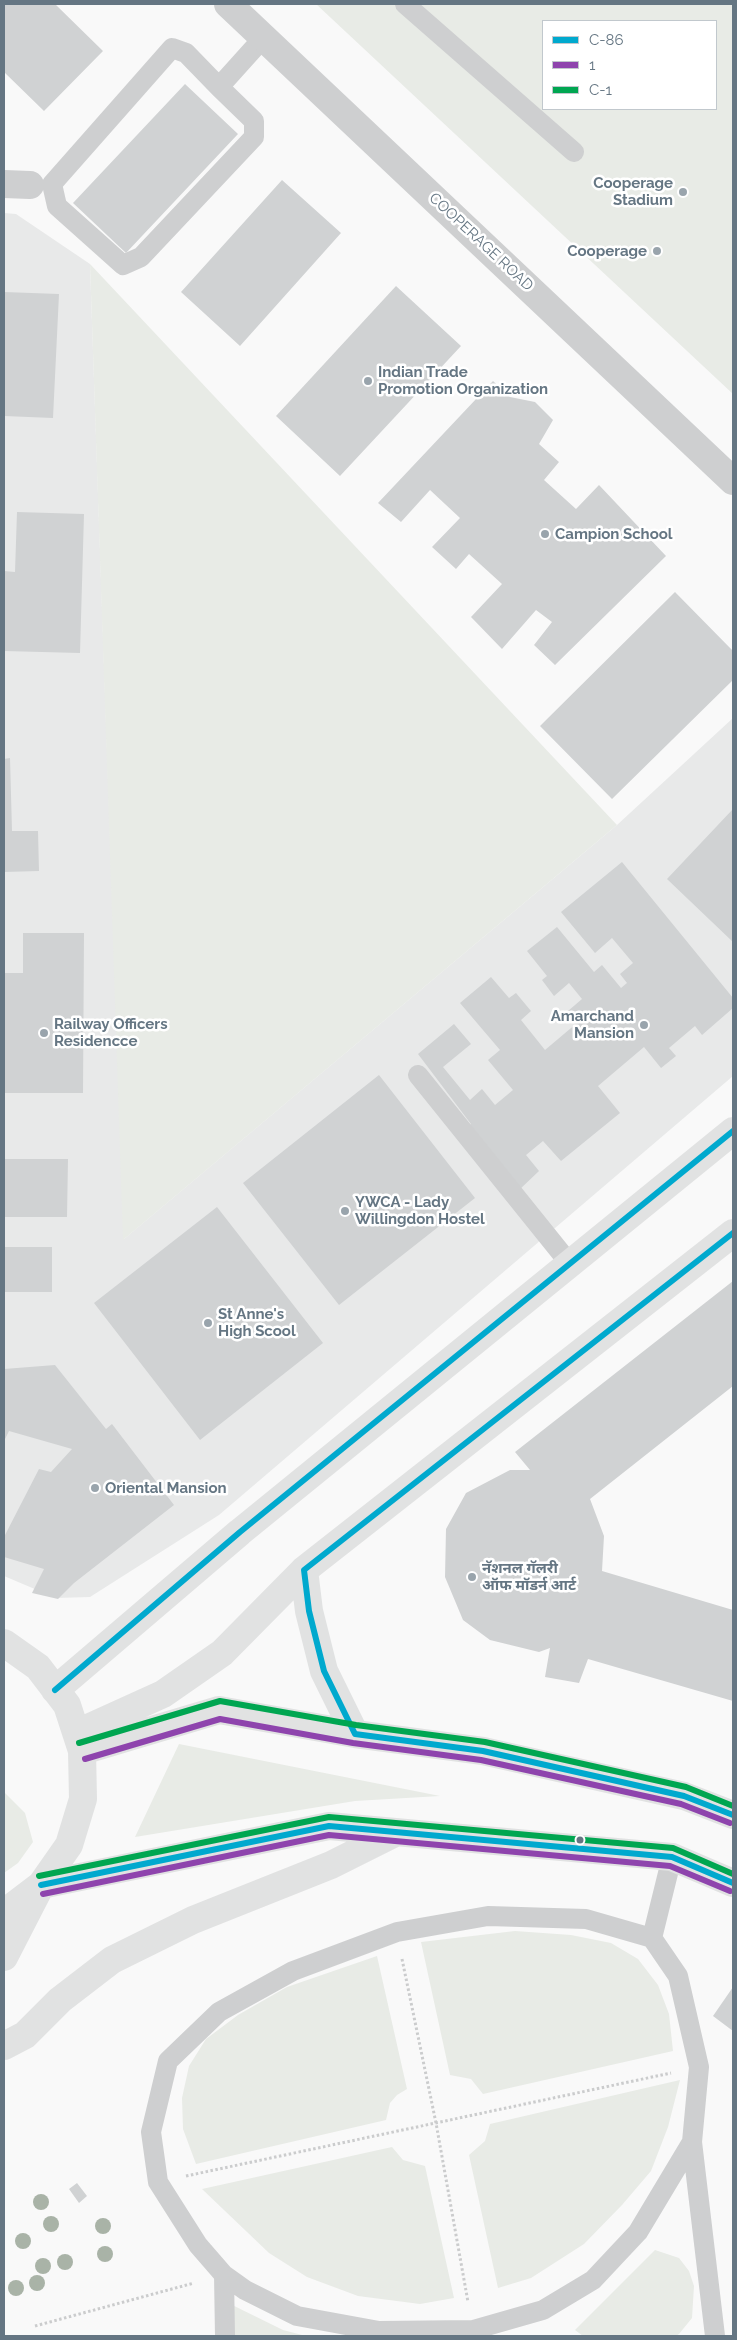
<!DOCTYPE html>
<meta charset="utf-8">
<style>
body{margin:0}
#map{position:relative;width:737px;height:2340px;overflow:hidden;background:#f9f9f9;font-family:Raleway,sans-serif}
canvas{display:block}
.frame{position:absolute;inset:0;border:5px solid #657683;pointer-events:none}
.legend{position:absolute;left:542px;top:20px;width:175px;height:90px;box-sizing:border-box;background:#fff;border:1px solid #c1c8cd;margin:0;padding:6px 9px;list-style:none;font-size:15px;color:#657683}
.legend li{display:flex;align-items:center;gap:10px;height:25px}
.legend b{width:25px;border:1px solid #c1c8cd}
</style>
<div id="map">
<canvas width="737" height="2340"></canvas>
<div class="frame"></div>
<ul class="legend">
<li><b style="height:6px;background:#00a9ce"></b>C-86</li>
<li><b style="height:6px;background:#8e44ad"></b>1</li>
<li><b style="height:6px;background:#00a651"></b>C-1</li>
</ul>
</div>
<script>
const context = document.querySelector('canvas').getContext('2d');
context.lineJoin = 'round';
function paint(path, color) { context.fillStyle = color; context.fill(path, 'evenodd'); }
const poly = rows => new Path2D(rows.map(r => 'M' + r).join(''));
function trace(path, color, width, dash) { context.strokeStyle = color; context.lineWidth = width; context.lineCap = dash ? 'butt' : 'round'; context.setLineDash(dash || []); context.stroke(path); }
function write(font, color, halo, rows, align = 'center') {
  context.font = font + ' Raleway,"Noto Sans Devanagari",sans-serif'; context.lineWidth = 5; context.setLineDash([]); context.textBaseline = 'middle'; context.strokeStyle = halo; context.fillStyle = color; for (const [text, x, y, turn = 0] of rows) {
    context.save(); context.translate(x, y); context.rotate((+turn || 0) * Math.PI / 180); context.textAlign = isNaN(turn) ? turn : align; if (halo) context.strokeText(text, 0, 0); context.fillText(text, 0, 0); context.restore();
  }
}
paint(poly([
 [4,213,16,214,90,264,124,1239,617,825,733,718,733,1076,219,1515,90,1597,56,1598,4,1576]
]), '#e8e9e9');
paint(poly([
 [316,4,733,4,733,394],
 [543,21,716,21,716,109,543,109],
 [90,264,617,825,123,1240],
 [179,1744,440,1796,355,1801,135,1837],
 [4,1792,25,1813,33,1842,18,1863,4,1873],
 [515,1931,571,1935,611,1943,638,1959,658,1985,669,2014,673,2051,483,2094,471,2079,450,2075,421,1942],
 [377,1956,407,2089,397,2095,390,2103,386,2120,196,2164,183,2129,182,2098,189,2066,206,2039,238,2015,287,1987],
 [680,2080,668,2127,651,2171,622,2205,584,2244,531,2278,498,2288,469,2155,485,2141,490,2124],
 [392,2147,403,2160,425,2166,454,2298,420,2304,358,2296,307,2277,269,2253,202,2189],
 [655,2250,679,2258,689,2271,694,2286,692,2318,679,2334,676,2336,583,2336,575,2330],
 [218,2298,283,2330,306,2336,226,2336]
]), '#e8ebe6');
paint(poly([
 [4,4,55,4,103,51,44,111,4,72],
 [185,84,238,134,126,253,73,203],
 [282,180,341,233,240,346,181,292],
 [396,286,461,346,340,476,276,416],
 [4,292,59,294,53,418,4,416],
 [493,381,510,397,535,402,553,420,539,444,559,462,544,480,576,509,599,485,666,556,555,665,534,645,552,622,536,610,502,649,471,617,502,584,469,554,456,569,432,547,460,518,430,490,401,522,378,503],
 [17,512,84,514,80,653,4,651,4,571,15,572],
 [675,592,733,651,733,680,612,799,540,726],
 [10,758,12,831,38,831,39,871,4,872,4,759],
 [733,809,733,942,667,879],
 [622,862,733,998,733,1008,702,1035,695,1026,669,1048,676,1056,661,1068,644,1047,598,1086,620,1113,561,1161,543,1141,526,1155,539,1171,519,1190,465,1130,471,1124,418,1054,454,1024,471,1044,443,1067,470,1100,482,1089,495,1105,513,1090,488,1060,500,1050,460,1003,491,977,509,998,516,993,531,1011,521,1020,545,1050,577,1023,568,1011,582,999,569,983,554,996,542,980,547,976,527,951,557,927,594,972,602,965,621,988,627,983,620,974,633,963,612,938,595,953,561,912],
 [23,933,84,933,83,1093,4,1093,4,973,23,973],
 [379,1075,475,1198,339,1305,243,1183],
 [4,1159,68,1159,67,1217,4,1217],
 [217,1207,323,1343,200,1440,94,1303],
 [4,1247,52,1247,52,1292,4,1292],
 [733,1281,733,1386,590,1499,604,1536,602,1571,733,1610,733,1701,588,1659,579,1683,545,1677,550,1648,539,1652,490,1640,463,1620,445,1577,446,1529,466,1493,510,1470,530,1470,515,1452],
 [55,1365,106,1429,112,1424,174,1505,74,1583,58,1599,32,1593,44,1569,4,1557,4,1537,39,1469,51,1472,72,1449,9,1431,4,1441,4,1369],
 [733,1987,733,2031,713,2016],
 [77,2183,87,2196,79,2203,69,2189]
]), '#d0d2d3');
trace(poly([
 [402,1959,436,2123,468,2302],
 [186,2176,671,2073],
 [35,2326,194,2283]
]), '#cbcccd', 3, [2.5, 2.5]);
trace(poly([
 [405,4,574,152],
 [219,87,186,53,172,48,52,184,57,206,123,265,141,257,254,137,254,121,219,87,264,37],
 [418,1075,570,1264],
 [672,1857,652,1938,678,1976,699,2067,692,2142,715,2336],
 [652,1938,586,1919,488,1916,397,1932,293,1971,219,2012,168,2061,151,2132,158,2182,198,2245,224,2275,245,2290,297,2316,379,2331,473,2330,543,2310,593,2280,638,2232,692,2142],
 [224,2275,225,2336]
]), '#cecfd0', 20);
trace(poly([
 [4,184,30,185]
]), '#cecfd0', 28);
trace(poly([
 [228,4,733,481]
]), '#cecfd0', 28);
trace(poly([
 [304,1570,309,1611,324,1671,355,1734],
 [4,1643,38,1667,67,1705,82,1751,83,1799,69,1845,41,1885,4,1913],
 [55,1690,240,1532,733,1131],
 [77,1733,163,1694,222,1653,304,1570,733,1233],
 [82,1751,219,1710,355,1734,483,1751,684,1796,733,1815],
 [4,1957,41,1885,329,1826,672,1857,733,1883],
 [4,2046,25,2035,60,2000,112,1960,193,1920,331,1865,395,1833]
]), '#e1e2e2', 28);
trace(poly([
 [733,1233,304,1570,309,1611,324,1671,355,1734,483,1751,684,1796,733,1815],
 [55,1690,240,1532,733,1131],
 [41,1885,329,1826,672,1857,733,1883]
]), '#00a9ce', 6);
trace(poly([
 [85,1759,220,1719,353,1743,481,1760,681,1804,730,1823],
 [43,1894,329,1835,670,1866,730,1891]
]), '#8e44ad', 6);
trace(poly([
 [79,1743,220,1701,356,1725,485,1742,686,1787,733,1806],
 [39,1876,329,1817,673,1848,733,1874]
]), '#00a651', 6);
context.fillStyle = '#a9b3a7';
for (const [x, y] of [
 [41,2202],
 [51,2224],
 [103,2226],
 [23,2241],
 [105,2254],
 [65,2262],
 [43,2266],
 [37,2283],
 [16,2288]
]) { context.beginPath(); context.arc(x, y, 8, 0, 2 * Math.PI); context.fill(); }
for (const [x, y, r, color] of [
 [683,192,5,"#99a4ac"],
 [657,251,5,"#99a4ac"],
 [368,381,5,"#99a4ac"],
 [545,534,5,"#99a4ac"],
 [644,1025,5,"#99a4ac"],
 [44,1033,5,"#99a4ac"],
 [345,1211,5,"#99a4ac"],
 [208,1323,5,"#99a4ac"],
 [95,1488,5,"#99a4ac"],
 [472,1577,5,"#99a4ac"],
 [580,1840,4.5,"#657683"]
]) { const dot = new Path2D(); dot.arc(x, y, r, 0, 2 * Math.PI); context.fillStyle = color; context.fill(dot); trace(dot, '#fff', 2); }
write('bold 15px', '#657683', '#fff', [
 ["Cooperage",673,183,"right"],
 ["Stadium",673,200,"right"],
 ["Cooperage",647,251,"right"],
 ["Indian Trade",378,372],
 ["Promotion Organization",378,389],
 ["Campion School",555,534],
 ["Amarchand",634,1016,"right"],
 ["Mansion",634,1033,"right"],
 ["Railway Officers",54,1024],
 ["Residencce",54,1041],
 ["YWCA - Lady",355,1202],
 ["Willingdon Hostel",355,1219],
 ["St Anne's",218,1314],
 ["High Scool",218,1331],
 ["Oriental Mansion",105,1488],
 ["नॅशनल गॅलरी",482,1568],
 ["ऑफ मॉडर्न आर्ट",482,1585]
], 'left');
write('15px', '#657683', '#fff', [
 ["COOPERAGE ROAD",481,242,43]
]);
</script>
